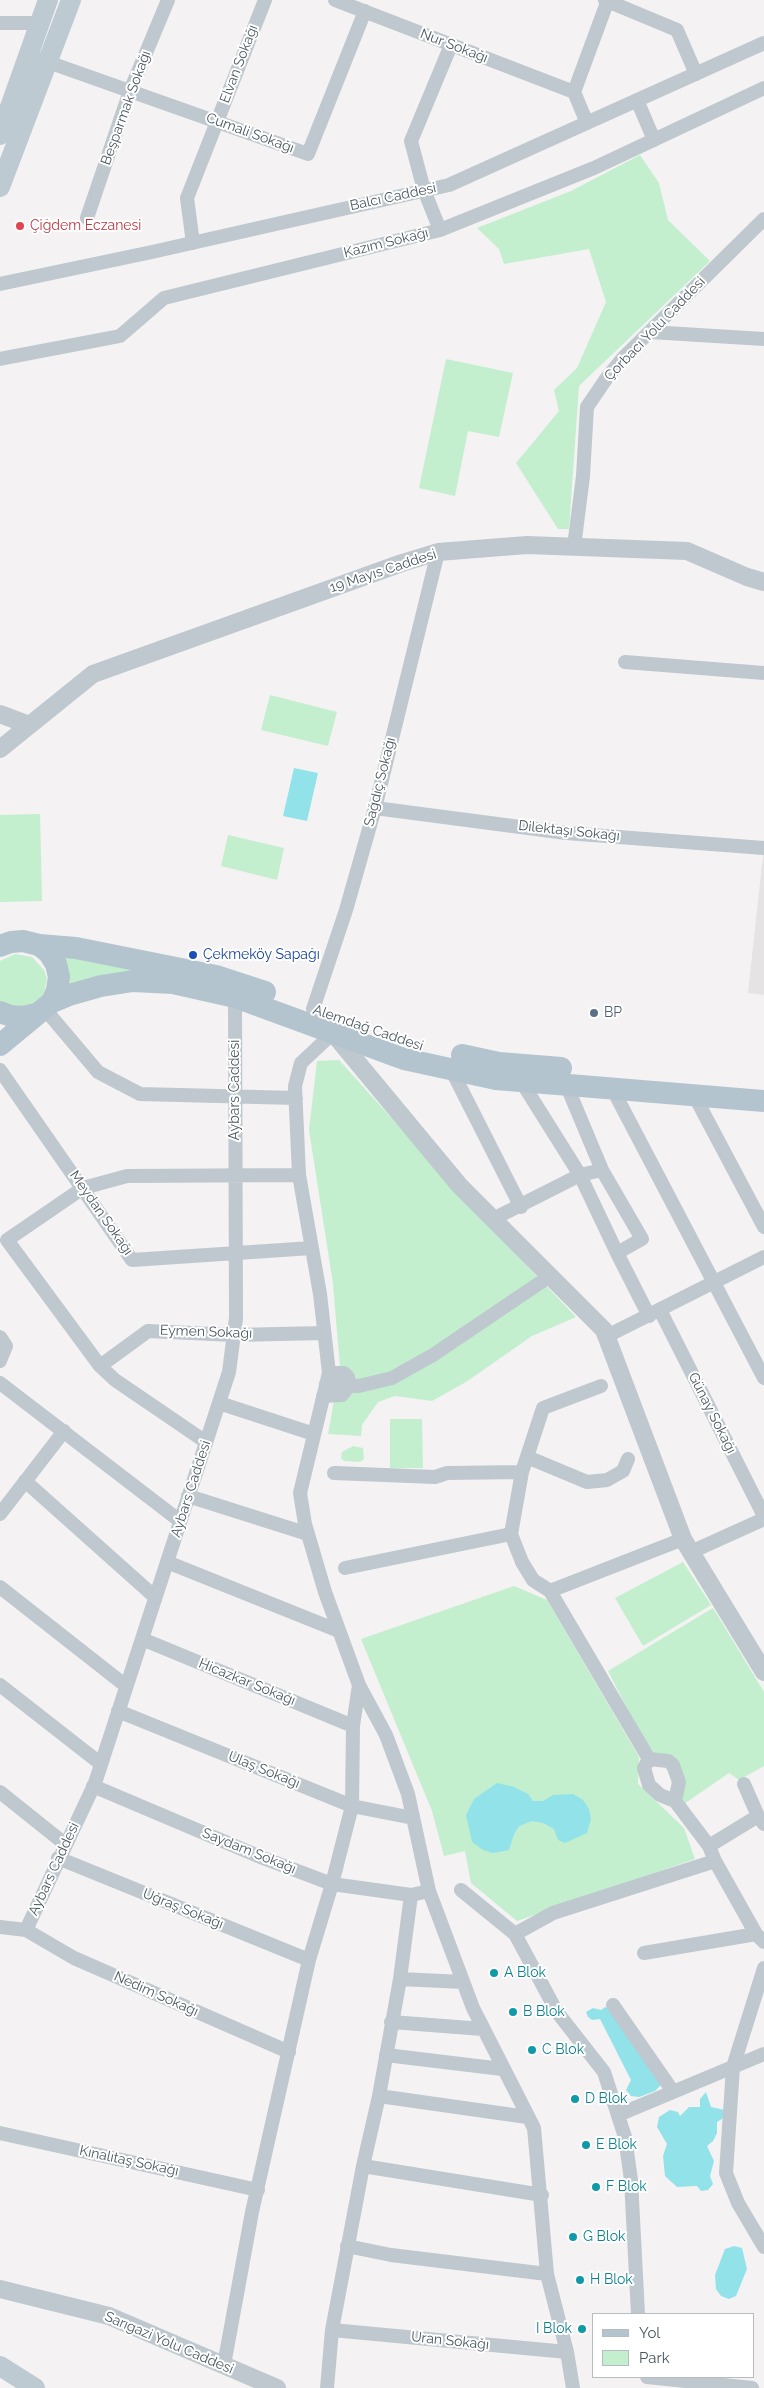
<!DOCTYPE html>
<meta charset="utf-8">
<style>
body{margin:0}
#map{position:relative;width:764px;height:2388px;overflow:hidden;background:#f4f2f2;font-family:Raleway,sans-serif}
canvas{display:block}
.legend{position:absolute;left:592px;top:2313px;width:162px;height:65px;box-sizing:border-box;background:#fff;border:1px solid #b7bcbf;margin:0;padding:6px 9px;list-style:none;font-size:15px;color:#4a575f}
.legend li{display:flex;align-items:center;gap:10px;height:25px}
.legend b{width:25px;border:1px solid #b7bcbf}
</style>
<div id="map">
<canvas width="764" height="2388"></canvas>
<ul class="legend">
<li><b style="height:6px;background:#b3c4cf"></b>Yol</li>
<li><b style="height:14px;background:#c3efcf"></b>Park</li>
</ul>
</div>
<script>
const context = document.querySelector('canvas').getContext('2d');
context.lineJoin = 'round';
function paint(path, color) { context.fillStyle = color; context.fill(path, 'evenodd'); }
const poly = rows => new Path2D(rows.map(r => 'M' + r).join(''));
function trace(path, color, width, dash) { context.strokeStyle = color; context.lineWidth = width; context.lineCap = dash ? 'butt' : 'round'; context.setLineDash(dash || []); context.stroke(path); }
function write(font, color, halo, rows, align = 'center') {
  context.font = font + ' Raleway,sans-serif'; context.lineWidth = 4; context.setLineDash([]); context.textBaseline = 'middle'; context.strokeStyle = halo; context.fillStyle = color; for (const [text, x, y, turn = 0] of rows) {
    context.save(); context.translate(x, y); context.rotate((+turn || 0) * Math.PI / 180); context.textAlign = isNaN(turn) ? turn : align; if (halo) context.strokeText(text, 0, 0); context.fillText(text, 0, 0); context.restore();
  }
}
paint(poly([
 [763,855,764,855,764,995,748,993]
]), '#e5e3e4');
paint(poly([
 [640,155,659,183,668,220,710,261,579,386,569,529,558,529,516,463,559,411,554,390,577,368,606,302,589,249,504,264,499,249,477,228,571,191],
 [446,359,513,373,499,437,468,431,455,496,419,488],
 [270,695,337,712,328,746,261,730],
 [40,814,42,901,0,902,0,815],
 [228,835,284,848,277,880,221,866],
 [52,952,151,970,61,994],
 [15,954,32,957,44,970,47,979,43,997,30,1008,0,1003,0,961],
 [339,1060,491,1228,576,1317,532,1336,466,1382,432,1401,395,1396,378,1402,362,1425,361,1436,328,1434,340,1367,333,1284,309,1130,317,1061],
 [390,1419,422,1419,423,1468,390,1468],
 [353,1446,363,1448,364,1459,360,1462,344,1461,341,1458,342,1452],
 [683,1562,711,1605,643,1646,615,1598],
 [514,1586,547,1600,639,1757,638,1784,684,1828,695,1859,517,1921,471,1883,465,1851,444,1856,432,1811,361,1639],
 [713,1608,764,1692,764,1766,739,1780,729,1773,684,1804,681,1801,684,1783,651,1755,608,1671]
]), '#c3efcf');
paint(poly([
 [294,768,318,773,307,821,283,816],
 [497,1783,514,1787,528,1794,533,1801,543,1801,553,1795,573,1794,583,1800,589,1809,591,1819,587,1833,565,1843,558,1840,554,1829,543,1823,532,1821,519,1826,514,1834,509,1850,493,1853,483,1850,472,1842,466,1815,474,1799],
 [605,2007,609,2009,660,2079,660,2086,655,2091,639,2097,631,2096,626,2090,631,2080,600,2019,592,2020,588,2017,586,2012,593,2008,601,2010],
 [706,2092,711,2107,725,2110,725,2117,717,2122,717,2133,713,2141,707,2146,714,2161,710,2176,713,2184,708,2190,701,2191,697,2186,677,2187,665,2176,663,2156,667,2144,657,2127,659,2117,670,2110,678,2112,680,2116,689,2107,700,2107,700,2099],
 [734,2246,742,2248,747,2269,736,2296,729,2299,721,2296,716,2289,715,2275,725,2249]
]), '#92e2ea');
trace(poly([
 [335,0,574,92],
 [605,0,677,30,696,74],
 [0,23,39,23],
 [28,55,308,154,365,11],
 [637,100,654,140],
 [587,123,574,92,608,0],
 [87,218,130,91,168,0],
 [440,230,424,190,411,141,451,45],
 [193,243,187,198,265,0],
 [0,284,152,252,449,185,764,43],
 [650,332,764,339],
 [0,359,120,336,164,298,440,230,594,168,764,88],
 [574,547,583,476,587,407,606,379,623,358,764,219],
 [625,662,764,673],
 [375,808,566,833,764,848],
 [44,1008,98,1072,140,1094,296,1098],
 [313,1009,346,910,375,808,438,552],
 [451,1069,521,1207],
 [0,1070,132,1260,312,1248],
 [521,1081,580,1175,617,1253],
 [566,1084,602,1170],
 [612,1088,764,1378],
 [694,1095,764,1227],
 [493,1219,580,1175,602,1170,642,1239,617,1253,649,1316],
 [660,1310,764,1516],
 [607,1336,764,1257],
 [0,1337,6,1346,0,1361],
 [100,1366,148,1331,234,1335,324,1333],
 [0,1383,180,1521],
 [326,1384,359,1386,392,1378,433,1355,550,1276],
 [323,1396,342,1395,349,1386,348,1377,344,1373,329,1373],
 [219,1403,314,1434],
 [206,1442,115,1380,100,1366,7,1240,83,1188,127,1176,299,1175],
 [527,1457,587,1482,607,1480,623,1471,628,1459],
 [334,1473,435,1477,447,1473,522,1472],
 [25,1481,155,1597],
 [188,1496,308,1534],
 [0,1514,64,1431],
 [511,1534,522,1562,533,1580,550,1591,683,1539],
 [691,1552,764,1519],
 [167,1562,339,1631],
 [345,1568,511,1534,522,1472,543,1408,601,1386],
 [0,1587,126,1686],
 [550,1591,649,1759,644,1768,649,1785,660,1795,675,1801,709,1846,715,1861,553,1913,515,1934,557,2012,604,2072,625,2137,631,2180,638,2314],
 [142,1639,353,1726],
 [0,1685,101,1764],
 [118,1711,352,1806,413,1818],
 [649,1759,668,1761,673,1765,679,1782,675,1801],
 [744,1784,758,1816],
 [93,1786,263,1858,332,1884,411,1895,429,1891,408,1794,386,1735,359,1685],
 [0,1792,65,1844],
 [709,1846,758,1816,764,1824],
 [58,1858,309,1960],
 [715,1861,756,1934,764,1942],
 [461,1890,515,1934],
 [429,1891,473,2008,534,2128,547,2274,567,2352,573,2388],
 [0,1927,26,1930,95,1783,229,1372,236,1318,235,997],
 [26,1930,74,1958,289,2052],
 [644,1953,756,1934],
 [764,1968,733,2067,726,2173,738,2203,764,2247],
 [400,1979,463,1982],
 [613,2005,672,2090],
 [391,2022,483,2029],
 [386,2055,502,2069],
 [379,2096,527,2117],
 [618,2115,764,2054],
 [0,2133,258,2190],
 [363,2166,542,2195],
 [347,2246,391,2255,547,2274],
 [332,2330,567,2352],
 [224,2365,252,2212,309,1960,332,1884,352,1806,353,1726,359,1685,325,1592,305,1524,300,1493,329,1373,320,1294,299,1175,295,1086,301,1063,333,1033],
 [647,2377,752,2388],
 [327,2388,332,2330,363,2166,379,2096,400,1979,411,1895]
]), '#bec8ce', 14);
trace(poly([
 [0,714,29,725],
 [0,749,93,674,402,563,438,552,527,545,687,551,747,577,764,582],
 [333,1033,459,1185,604,1330,683,1539,764,1672],
 [0,2289,109,2316,277,2388]
]), '#bec8ce', 18);
trace(poly([
 [0,135,48,0],
 [0,187,71,0],
 [0,2366,35,2388]
]), '#becad2', 20);
trace(poly([
 [39,945,49,953,56,964,59,977,57,990,52,1002],
 [0,946,11,942,23,941,39,945,76,948,216,976,265,992],
 [0,1012,11,1016,23,1017,36,1014],
 [0,1045,52,1002,69,995,101,986,133,981,173,983,235,997,404,1059,496,1079,764,1101],
 [462,1055,499,1063,561,1068]
]), '#b3c4cf', 22);
for (const [x, y, r, color] of [
 [20,226,5,"#e0444e"],
 [193,955,5,"#1a4fb4"],
 [594,1013,5,"#5c6f8a"],
 [494,1973,5,"#0f9aa8"],
 [513,2012,5,"#0f9aa8"],
 [532,2050,5,"#0f9aa8"],
 [575,2099,5,"#0f9aa8"],
 [586,2145,5,"#0f9aa8"],
 [596,2187,5,"#0f9aa8"],
 [573,2237,5,"#0f9aa8"],
 [580,2280,5,"#0f9aa8"],
 [582,2329,5,"#0f9aa8"]
]) { const dot = new Path2D(); dot.arc(x, y, r, 0, 2 * Math.PI); context.fillStyle = color; context.fill(dot); trace(dot, '#fff', 2); }
write('14px', '#4a575f', '#fff', [
 ["Nur Sokağı",454,46,21],
 ["Elvan Sokağı",239,64,-69],
 ["Beşparmak Sokağı",126,108,-70],
 ["Cumali Sokağı",250,133,20],
 ["Balcı Caddesi",393,197,-12],
 ["Kazım Sokağı",386,243,-14],
 ["Çorbacı Yolu Caddesi",655,329,-46],
 ["19 Mayıs Caddesi",383,571,-18],
 ["Sağdıç Sokağı",380,782,-76],
 ["Dilektaşı Sokağı",569,831,6],
 ["Alemdağ Caddesi",368,1028,19],
 ["Aybars Caddesi",235,1090,-90],
 ["Meydan Sokağı",101,1213,55],
 ["Eymen Sokağı",206,1332,2],
 ["Günay Sokağı",712,1413,63],
 ["Aybars Caddesi",191,1489,-72],
 ["Hicazkar Sokağı",247,1682,22],
 ["Ulaş Sokağı",264,1770,22],
 ["Saydam Sokağı",249,1851,22],
 ["Aybars Caddesi",54,1869,-65],
 ["Uğraş Sokağı",183,1909,22],
 ["Nedim Sokağı",156,1994,24],
 ["Kınalıtaş Sokağı",129,2161,12],
 ["Uran Sokağı",450,2341,6],
 ["Sarıgazi Yolu Caddesi",169,2343,23]
]);
write('14px', '#be3a42', '#fff', [
 ["Çiğdem Eczanesi",30,226]
], 'left');
write('14px', '#164399', '#fff', [
 ["Çekmeköy Sapağı",203,955]
], 'left');
write('14px', '#4e5e75', '#fff', [
 ["BP",604,1013]
], 'left');
write('14px', '#0d838f', '#fff', [
 ["A Blok",504,1973],
 ["B Blok",523,2012],
 ["C Blok",542,2050],
 ["D Blok",585,2099],
 ["E Blok",596,2145],
 ["F Blok",606,2187],
 ["G Blok",583,2237],
 ["H Blok",590,2280],
 ["I Blok",572,2329,"right"]
], 'left');
</script>
